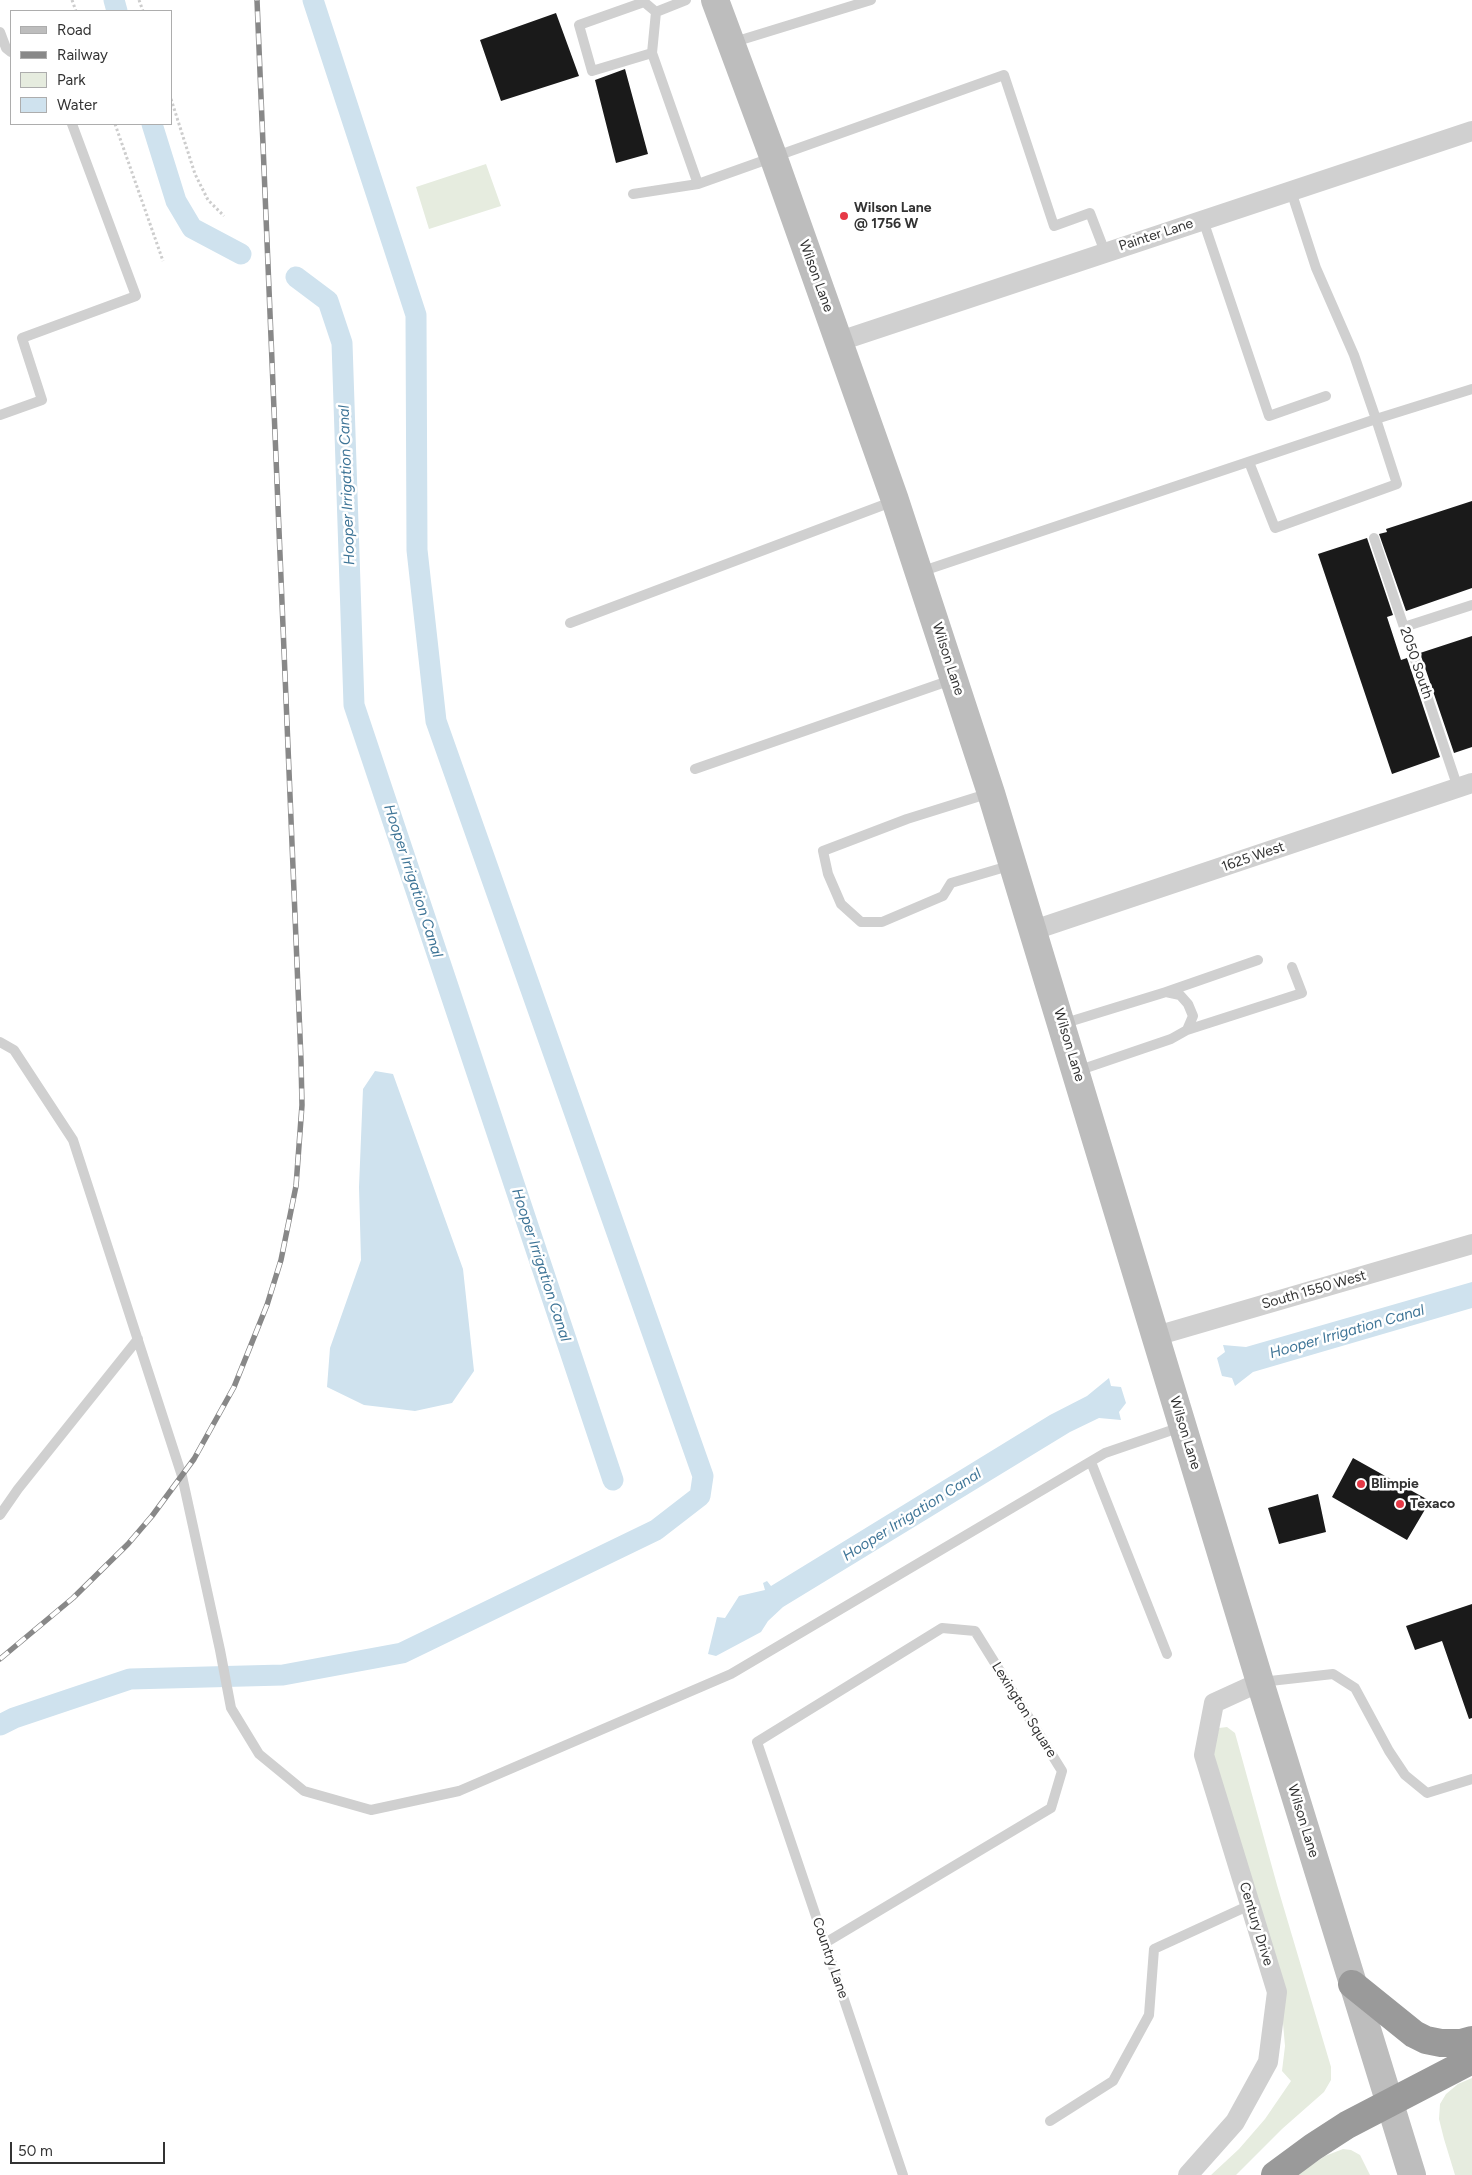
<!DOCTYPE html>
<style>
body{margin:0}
#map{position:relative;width:1472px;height:2175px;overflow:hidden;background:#fff;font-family:Figtree,sans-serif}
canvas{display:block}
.legend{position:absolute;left:10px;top:10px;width:162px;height:115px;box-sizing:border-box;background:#fff;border:1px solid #adadad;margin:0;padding:6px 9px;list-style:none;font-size:15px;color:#333}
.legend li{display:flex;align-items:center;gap:10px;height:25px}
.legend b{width:25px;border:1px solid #adadad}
.scale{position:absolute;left:10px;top:2142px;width:155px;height:22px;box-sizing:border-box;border:2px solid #333;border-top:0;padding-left:6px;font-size:15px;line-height:18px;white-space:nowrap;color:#333;-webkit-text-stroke:4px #fff;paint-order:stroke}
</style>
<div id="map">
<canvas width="1472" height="2175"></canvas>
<ul class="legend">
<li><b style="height:6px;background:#bdbdbd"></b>Road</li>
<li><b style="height:6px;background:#888"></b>Railway</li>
<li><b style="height:14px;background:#e6ecdf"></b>Park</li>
<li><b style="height:14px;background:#cfe2ee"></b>Water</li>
</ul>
<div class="scale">50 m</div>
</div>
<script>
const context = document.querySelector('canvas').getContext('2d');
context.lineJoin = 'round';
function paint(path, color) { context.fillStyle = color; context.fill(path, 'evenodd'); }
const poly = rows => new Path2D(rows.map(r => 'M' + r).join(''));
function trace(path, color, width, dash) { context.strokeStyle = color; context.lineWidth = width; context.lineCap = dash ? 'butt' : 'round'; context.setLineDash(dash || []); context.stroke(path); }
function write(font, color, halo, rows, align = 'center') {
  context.font = font + ' Figtree,sans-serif'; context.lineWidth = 5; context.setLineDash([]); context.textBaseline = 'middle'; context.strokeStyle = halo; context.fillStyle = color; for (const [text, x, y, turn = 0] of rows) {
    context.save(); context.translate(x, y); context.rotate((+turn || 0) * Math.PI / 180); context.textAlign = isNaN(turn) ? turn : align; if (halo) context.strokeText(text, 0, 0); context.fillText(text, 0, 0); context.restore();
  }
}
paint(poly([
 [486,164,501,206,429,229,416,187],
 [1227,1727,1235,1733,1277,1885,1331,2067,1331,2080,1324,2092,1282,2129,1236,2175,1211,2175,1239,2149,1265,2119,1291,2081,1282,2071,1285,2046,1283,2023,1210,1767,1219,1728],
 [1472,2078,1472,2175,1455,2175,1444,2139,1439,2119,1440,2104,1446,2094,1458,2084],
 [1343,2149,1351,2150,1360,2155,1370,2175,1297,2175,1325,2156]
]), '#e6ecdf');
paint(poly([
 [375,1071,393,1074,463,1269,474,1371,452,1403,415,1411,364,1405,327,1387,330,1348,361,1260,359,1187,363,1089],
 [1472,1282,1472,1308,1253,1372,1235,1386,1232,1378,1222,1376,1217,1358,1225,1352,1223,1345,1246,1347],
 [1109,1378,1111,1386,1121,1387,1126,1403,1119,1412,1121,1420,1099,1418,1070,1432,783,1607,768,1621,761,1632,716,1656,708,1654,717,1617,725,1618,739,1596,765,1590,763,1583,767,1581,771,1586,1050,1415,1087,1396]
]), '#cfe2ee');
trace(poly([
 [114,0,117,11],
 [152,124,176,201,192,228,241,254],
 [296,277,328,301,342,343,354,705,613,1480],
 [0,1725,14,1718,130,1679,283,1675,402,1653,656,1530,700,1496,703,1476,436,721,417,550,416,315,313,0]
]), '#cfe2ee', 21);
paint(poly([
 [556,13,579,76,501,101,480,40],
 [625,69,648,154,616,163,595,80],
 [1472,501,1472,588,1406,611,1379,534,1387,532,1386,529],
 [1367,538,1393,615,1387,617,1401,660,1407,658,1440,757,1392,774,1318,554],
 [1472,636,1472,747,1454,753,1420,653],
 [1353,1458,1430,1501,1407,1540,1332,1497],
 [1318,1494,1326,1532,1279,1544,1268,1508],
 [1472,1604,1472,1718,1469,1719,1442,1641,1415,1650,1406,1626]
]), '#1a1a1a');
trace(poly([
 [72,0,76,11],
 [139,0,143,11],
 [171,99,195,174,208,200,224,216],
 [115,124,163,261]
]), '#cdcdcd', 3, [2.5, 2.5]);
trace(poly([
 [644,2,656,12,652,53,592,71,579,25,644,2],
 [656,12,686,0],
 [0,32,6,48,11,52],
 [731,43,871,0],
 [652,53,698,184,1004,75,1054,226,1090,213,1105,252],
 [633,194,698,184],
 [1203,220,1269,416,1326,396],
 [0,415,42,400,22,338,136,296,72,124],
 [1249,462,1275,528,1397,484,1376,419,1472,389],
 [1374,538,1458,788],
 [920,572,1376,419,1354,355,1316,268,1291,191],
 [570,623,894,501],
 [1404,627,1472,605],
 [695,769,954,679],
 [990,793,907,819,823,851,828,874,841,904,861,922,882,922,943,896,951,883,1012,865],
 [1166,992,1258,960],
 [1062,1024,1166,992,1180,995,1188,1004,1193,1016,1187,1030,1171,1039,1077,1071],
 [1187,1030,1302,993,1292,967],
 [0,1042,14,1050,73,1140,182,1476,220,1650,231,1708,259,1754,304,1791,371,1810,459,1791,731,1674,1105,1453,1181,1427],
 [1091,1462,1167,1654],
 [0,1515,18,1489,138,1339],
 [1261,1682,1333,1674,1355,1688,1389,1751,1405,1775,1427,1793,1472,1779],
 [825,1943,1051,1808,1062,1771,975,1631,942,1628,757,1742,825,1943,903,2175],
 [1050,2121,1113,2081,1149,2015,1154,1949,1250,1905]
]), '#d0d0d0', 10);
trace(poly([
 [840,341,1472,131],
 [1034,930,1472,783],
 [1156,1336,1472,1244],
 [1188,2175,1235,2122,1268,2062,1277,1992,1204,1755,1214,1703,1260,1682]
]), '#d0d0d0', 20);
trace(poly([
 [715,0,773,156,895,500,991,793,1260,1682,1412,2175]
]), '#bdbdbd', 28);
trace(poly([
 [1352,1984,1414,2034,1426,2040,1441,2043,1461,2043,1472,2040],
 [1275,2175,1313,2147,1347,2125,1472,2060]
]), '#9a9a9a', 28);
const rail = poly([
 [0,1659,73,1598,128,1544,152,1516,194,1459,234,1387,267,1305,281,1260,296,1186,302,1105,301,1060,257,0]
]);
trace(rail, '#888', 5.5);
trace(rail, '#fff', 4, [11]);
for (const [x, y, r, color] of [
 [844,216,5,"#e63946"],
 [1361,1484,5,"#e63946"],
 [1400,1504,5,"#e63946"]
]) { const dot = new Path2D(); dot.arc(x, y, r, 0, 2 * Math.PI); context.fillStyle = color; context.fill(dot); trace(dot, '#fff', 2); }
write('bold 14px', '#333', '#fff', [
 ["Wilson Lane",854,208],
 ["@ 1756 W",854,224],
 ["Blimpie",1371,1484],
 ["Texaco",1410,1504]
], 'left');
write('14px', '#333', '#fff', [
 ["Painter Lane",1156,235,-18],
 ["Wilson Lane",816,276,70],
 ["Wilson Lane",948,659,72],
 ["2050 South",1416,663,71],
 ["1625 West",1253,857,-19],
 ["Wilson Lane",1069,1045,73],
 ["South 1550 West",1314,1290,-16],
 ["Wilson Lane",1185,1433,73],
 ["Lexington Square",1024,1710,58],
 ["Wilson Lane",1303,1821,73],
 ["Century Drive",1256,1924,73],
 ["Country Lane",830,1958,71]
]);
write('italic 15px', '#3f7597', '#fff', [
 ["Hooper Irrigation Canal",347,485,-92],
 ["Hooper Irrigation Canal",413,881,72],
 ["Hooper Irrigation Canal",541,1265,72],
 ["Hooper Irrigation Canal",1347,1332,-16],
 ["Hooper Irrigation Canal",912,1515,-32]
]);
</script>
